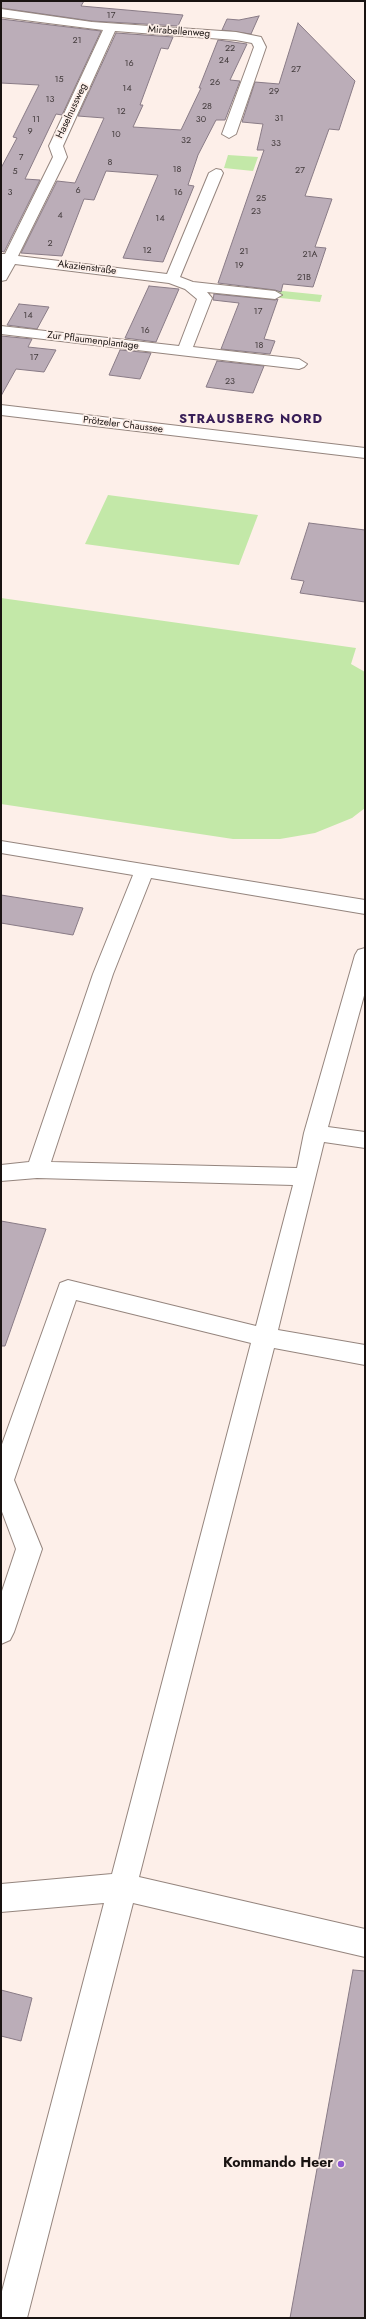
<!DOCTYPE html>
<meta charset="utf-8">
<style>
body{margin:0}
#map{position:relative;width:366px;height:2319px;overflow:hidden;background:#fdefe9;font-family:Jost,sans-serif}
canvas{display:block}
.frame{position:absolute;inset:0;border:2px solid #191311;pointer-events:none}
</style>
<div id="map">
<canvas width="366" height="2319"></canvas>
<div class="frame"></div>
</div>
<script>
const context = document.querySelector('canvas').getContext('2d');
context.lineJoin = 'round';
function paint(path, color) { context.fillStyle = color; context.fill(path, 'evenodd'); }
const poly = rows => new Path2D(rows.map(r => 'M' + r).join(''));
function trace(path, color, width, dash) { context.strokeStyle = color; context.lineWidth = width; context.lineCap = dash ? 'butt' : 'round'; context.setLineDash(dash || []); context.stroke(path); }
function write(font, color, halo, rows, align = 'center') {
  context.font = font + ' Jost,sans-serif'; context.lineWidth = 3.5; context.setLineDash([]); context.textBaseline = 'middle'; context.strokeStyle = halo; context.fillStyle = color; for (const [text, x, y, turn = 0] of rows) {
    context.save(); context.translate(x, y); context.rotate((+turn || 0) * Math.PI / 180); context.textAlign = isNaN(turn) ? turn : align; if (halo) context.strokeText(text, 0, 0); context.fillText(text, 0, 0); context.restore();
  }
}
paint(poly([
 [228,155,258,157,253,171,224,168],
 [224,285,322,295,320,302,221,292],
 [108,495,258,515,239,565,85,544],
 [1,598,356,648,351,664,365,672,365,808,352,818,315,833,280,839,233,839,1,804]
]), '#c3e8a8');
const building = poly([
 [1,1,84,1,81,6,183,15,178,26,92,21,1,8,1,1],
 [259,16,251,34,222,30,227,19,239,20,259,16],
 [1,19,101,31,62,115,56,114,25,179,40,180,4,252,1,251,1,168,17,138,13,137,39,85,1,83,1,19],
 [298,23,355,81,339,130,329,129,305,196,332,199,315,247,326,248,313,287,283,284,281,292,275,290,218,283,264,150,257,150,263,124,242,122,255,82,279,84,298,23],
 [116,33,173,37,168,49,161,48,140,105,143,105,133,127,181,130,201,88,199,88,218,40,247,44,230,80,240,81,225,120,216,120,198,155,188,185,194,186,163,262,123,258,158,175,106,171,94,200,84,199,62,256,21,253,57,181,75,183,104,118,78,116,116,33],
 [149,286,179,289,156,342,125,338,149,286],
 [214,294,275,300,278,299,264,339,275,341,270,354,221,349,239,303,213,300,214,294],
 [19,304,49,307,37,329,7,325,19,304],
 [1,336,32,339,28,347,56,350,44,372,16,369,1,396,1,336],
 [120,350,151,353,140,379,109,375,120,350],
 [217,361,264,366,253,393,206,387,217,361],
 [309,523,365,530,365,602,300,593,304,581,291,579,309,523],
 [1,895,83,908,73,935,1,923,1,895],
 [1,1221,46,1229,5,1346,1,1346,1,1221],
 [353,1970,365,1971,365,2318,290,2318,353,1970],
 [1,1990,32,1998,21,2041,1,2036,1,1990]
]);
paint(building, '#bbadb8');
trace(building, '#897b86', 1);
const minor = poly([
 [1,9,92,22,236,32,261,37,266,47,236,134,229,138,222,134,254,47,252,43,236,40,115,31,63,146,67,157,18,256,167,274,209,173,216,169,221,170,223,173,180,277,193,282,275,291,282,295,275,299,207,292,212,298,193,347,299,359,307,364,304,367,299,369,1,334,1,326,179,346,197,299,185,289,169,283,15,264,6,280,1,281,1,254,5,254,53,157,49,146,103,30,1,17,1,9],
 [1,841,365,900,365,914,151,878,113,974,51,1162,297,1168,304,1133,355,955,358,950,365,948,365,992,328,1127,365,1132,365,1148,324,1142,278,1330,365,1345,365,1365,274,1348,139,1877,365,1929,365,1957,133,1903,27,2318,1,2318,1,2295,104,1903,1,1912,1,1884,112,1874,251,1343,76,1300,14,1480,42,1549,14,1632,10,1640,1,1644,1,1594,16,1549,1,1509,1,1447,60,1283,68,1280,256,1326,293,1185,37,1178,1,1181,1,1165,29,1162,93,974,133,875,1,853,1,841]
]);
const major = poly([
 [1,405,365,448,365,458,1,415,1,405]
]);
trace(minor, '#95857e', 2);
trace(major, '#95857e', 2);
paint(minor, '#fff');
paint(major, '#fff');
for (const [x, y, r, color] of [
 [341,2164,4,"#8f5ad3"]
]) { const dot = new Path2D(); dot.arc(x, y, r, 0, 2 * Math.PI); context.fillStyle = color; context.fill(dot); trace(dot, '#fdefe9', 1.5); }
write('9px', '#423a3b', null, [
 ["17",111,16],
 ["21",77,41],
 ["22",230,49],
 ["24",224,61],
 ["16",129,64],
 ["27",296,70],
 ["15",59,80],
 ["26",215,83],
 ["14",127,89],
 ["29",274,92],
 ["13",50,100],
 ["28",207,107],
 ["12",121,112],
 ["31",279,119],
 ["11",36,120],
 ["30",201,120],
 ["9",30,132],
 ["10",116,135],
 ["32",186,141],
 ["33",276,144],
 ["7",21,158],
 ["8",110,163],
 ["18",177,170],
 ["27",300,171],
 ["5",15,172],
 ["6",78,191],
 ["3",10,193],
 ["16",178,193],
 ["25",261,199],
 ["23",256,212],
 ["4",60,216],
 ["14",160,219],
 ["2",50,244],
 ["12",147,251],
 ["21",244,252],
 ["21A",310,255],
 ["19",239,266],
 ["21B",304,278],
 ["17",258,312],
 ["14",28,316],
 ["16",145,331],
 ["18",259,346],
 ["17",34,358],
 ["23",230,382]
]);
write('10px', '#191311', '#fdefe9', [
 ["Mirabellenweg",179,32,4],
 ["Haselnussweg",72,111,-65],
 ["Akazienstraße",87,268,7],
 ["Zur Pflaumenplantage",93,341,7],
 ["Prötzeler Chaussee",123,425,7]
]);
context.letterSpacing = '1px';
write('bold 13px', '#371d57', '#fdefe9', [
 ["STRAUSBERG NORD",251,420]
]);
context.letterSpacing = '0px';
write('bold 14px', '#191311', '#fdefe9', [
 ["Kommando Heer",333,2164]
], 'right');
</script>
